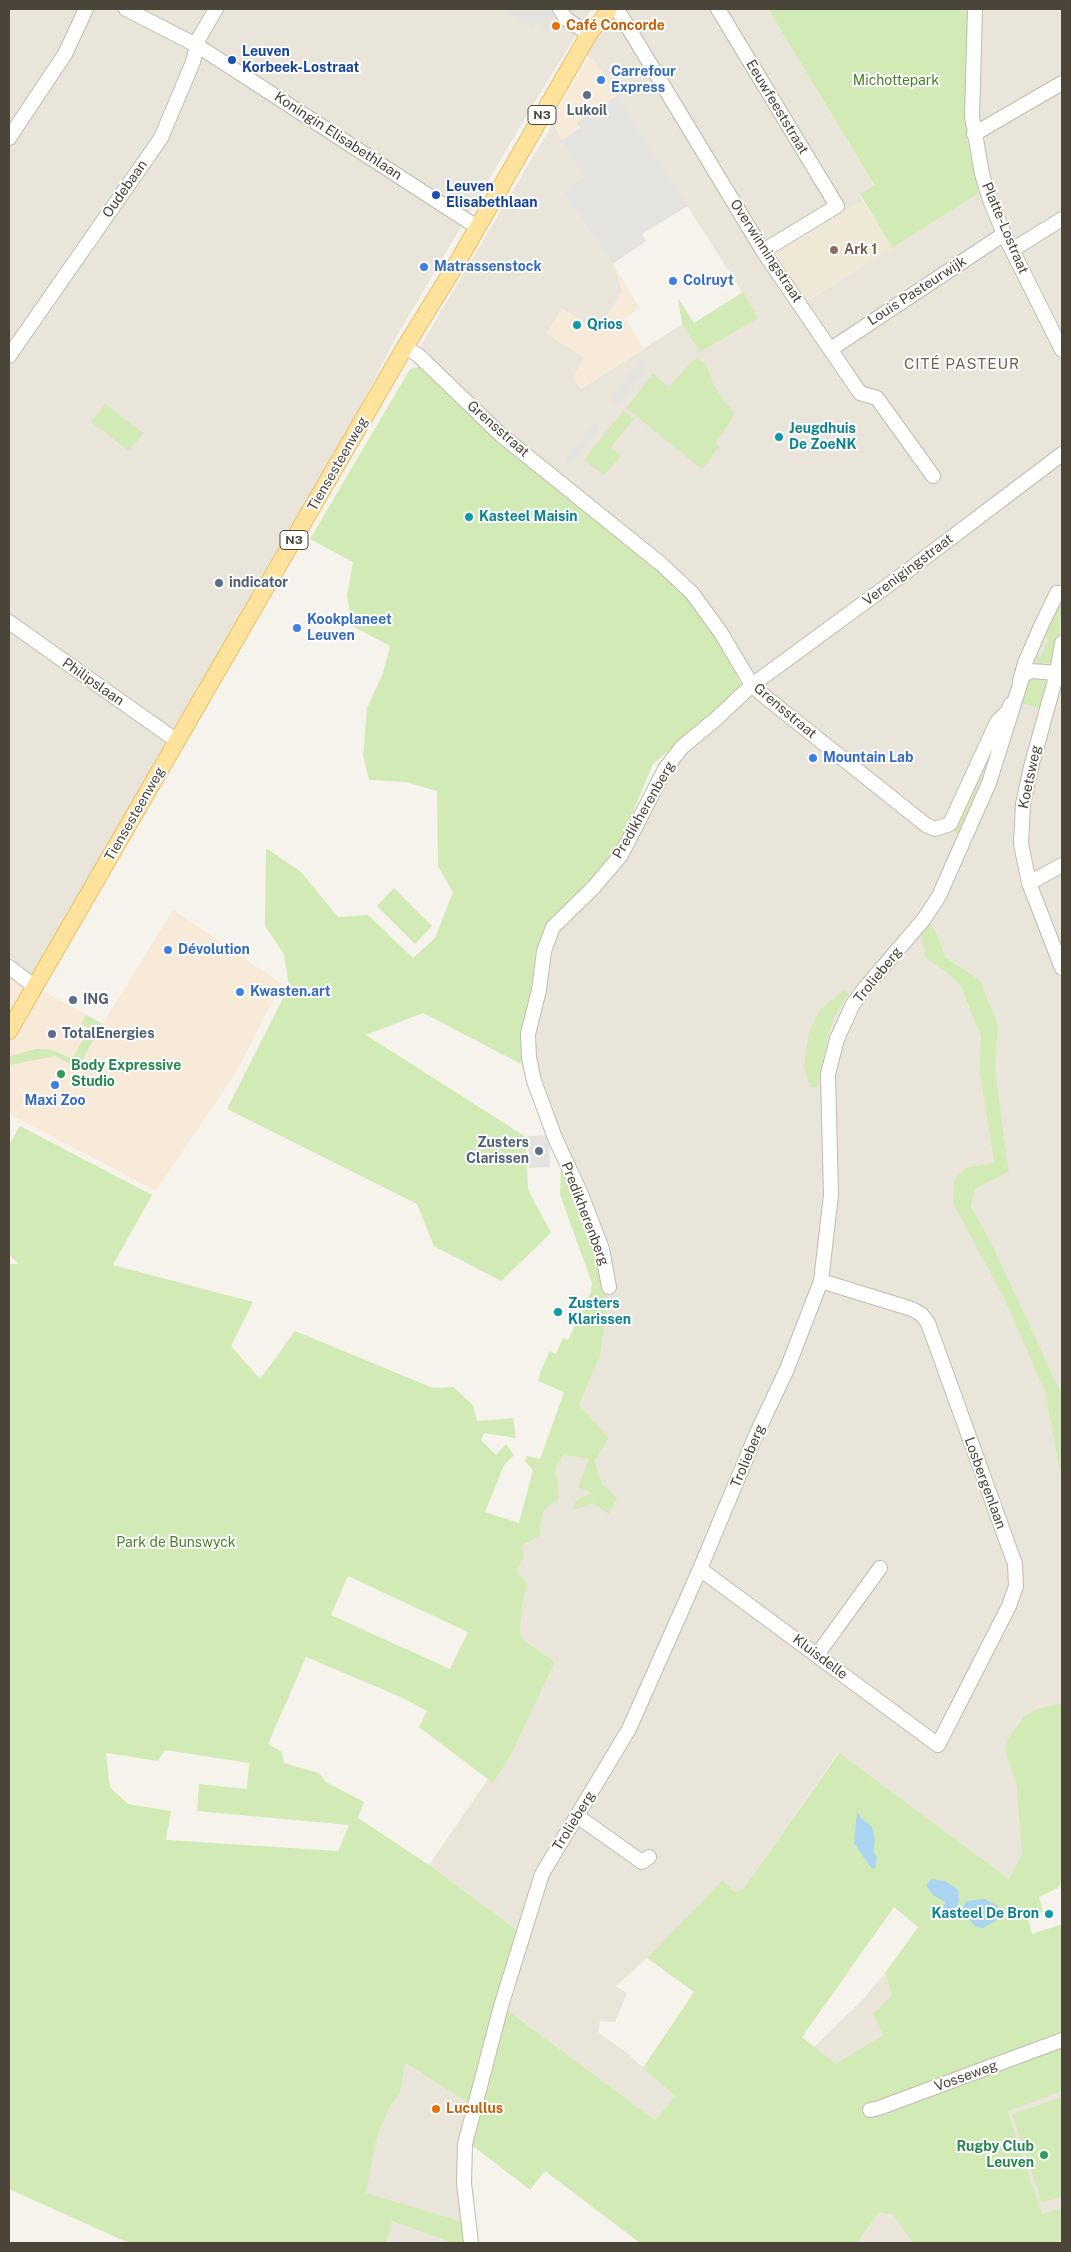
<!DOCTYPE html>
<meta charset="utf-8">
<style>
body{margin:0}
#map{position:relative;width:1071px;height:2252px;overflow:hidden;background:#f6f3ec;font-family:"Public Sans",sans-serif}
canvas{display:block}
.frame{position:absolute;inset:0;border:10px solid #4b4439;pointer-events:none}
</style>
<div id="map">
<canvas width="1071" height="2252"></canvas>
<div class="frame"></div>
</div>
<script>
const context = document.querySelector('canvas').getContext('2d');
context.lineJoin = 'round';
function paint(path, color) { context.fillStyle = color; context.fill(path, 'evenodd'); }
const poly = rows => new Path2D(rows.map(r => 'M' + r).join(''));
function trace(path, color, width, dash) { context.strokeStyle = color; context.lineWidth = width; context.lineCap = dash ? 'butt' : 'round'; context.setLineDash(dash || []); context.stroke(path); }
function write(font, color, halo, rows, align = 'center') {
  context.font = font + ' "Public Sans",sans-serif'; context.lineWidth = 4; context.setLineDash([]); context.textBaseline = 'middle'; context.strokeStyle = halo; context.fillStyle = color; for (const [text, x, y, turn = 0] of rows) {
    context.save(); context.translate(x, y); context.rotate((+turn || 0) * Math.PI / 180); context.textAlign = isNaN(turn) ? turn : align; if (halo) context.strokeText(text, 0, 0); context.fillText(text, 0, 0); context.restore();
  }
}
paint(poly([
 [9,9,592,9,534,103,395,339,269,583,35,987,9,967],
 [609,9,768,9,874,186,860,194,863,201,766,257,797,307,979,193,967,138,970,9,1062,9,1062,1395,994,1248,971,1206,975,1189,1009,1172,995,1067,998,1024,980,980,946,956,935,930,936,966,947,973,960,987,981,1037,979,1068,994,1164,954,1181,1045,1392,1062,1483,1062,1703,1040,1708,1020,1720,1008,1738,1005,1751,1016,1783,1022,1854,1009,1879,838,1753,744,1888,735,1892,723,1881,647,1958,616,1986,627,1993,615,2022,600,2021,598,2032,627,2053,675,2096,655,2120,507,2010,517,1930,429,1865,488,1779,493,1782,511,1755,555,1662,521,1638,520,1628,523,1601,528,1584,517,1572,524,1557,521,1546,540,1536,541,1520,545,1509,558,1498,556,1469,563,1455,589,1459,593,1493,575,1510,602,1484,595,1461,609,1438,579,1405,600,1356,609,1287,529,1058,553,927,594,887,665,769,752,685,544,469,422,351,421,345,553,123,585,177,562,193,613,264,623,292,598,331,562,309,547,334,584,357,581,389,682,324,700,351,753,309,595,62,580,49],
 [885,1973,892,1996,883,2035,836,2065,814,2047,865,1997],
 [405,2063,470,2104,469,2182,477,2243,366,2193,376,2141,389,2108,400,2094],
 [1062,2091,1062,2208,1042,2215,1008,2110],
 [879,2212,893,2215,913,2243,857,2243],
 [390,2221,452,2243,387,2243]
]), '#eae5da');
paint(poly([
 [589,57,595,62,621,102,562,140,553,123,560,106],
 [613,264,640,308,625,318,644,349,580,389,573,377,584,357,547,334,561,308,598,330,622,292],
 [173,910,282,984,235,1074,156,1191,9,1114,9,967,35,987,103,1023]
]), '#f7ead8');
paint(poly([
 [863,201,892,248,806,301,775,253]
]), '#efe8d6');
paint(poly([
 [768,9,970,9,967,138,979,193,892,248,860,194,874,185],
 [743,292,758,318,700,352,682,324,678,298,694,323],
 [697,359,706,364,713,384,724,401,734,411,733,418,715,443,719,447,702,469,626,408,653,374,669,387,691,362],
 [421,366,660,570,688,597,711,626,741,684,739,690,653,764,618,848,552,922,536,951,521,1064,423,1013,366,1035,526,1137,528,1189,551,1233,501,1281,434,1246,417,1204,227,1109,289,986,284,954,265,926,266,848,301,872,338,917,368,915,413,958,435,938,453,892,438,866,437,791,406,782,369,780,363,755,367,708,383,673,390,646,352,626,347,595,353,562,310,539,410,369],
 [105,404,143,433,129,451,91,422],
 [623,411,634,419,611,447,621,456,604,475,584,460],
 [1062,596,1059,645,1054,662,1039,664,1032,659,1032,655,1040,658,1049,639,1041,635],
 [1035,677,1042,677,1047,685,1039,708,1021,703,1028,679],
 [996,740,959,834,954,832,959,817],
 [394,888,432,926,415,944,377,906],
 [927,924,935,930,946,957,980,980,998,1024,995,1067,1009,1172,975,1189,971,1206,994,1248,1062,1395,1062,1483,1045,1392,1004,1298,953,1203,954,1181,965,1168,994,1163,979,1068,981,1037,960,986,947,973,926,958,920,933],
 [845,989,848,994,834,1018,828,1036,818,1085,816,1087,810,1087,804,1067,809,1033,820,1010],
 [86,1015,102,1024,78,1068,55,1056,9,1065,10,1056,36,1049,50,1049,68,1057,73,1057,90,1029,81,1023],
 [20,1126,152,1195,113,1265,253,1302,231,1346,260,1379,295,1331,433,1388,453,1387,473,1405,477,1421,513,1418,516,1438,484,1433,481,1440,496,1455,506,1444,514,1455,504,1465,485,1512,519,1523,533,1470,525,1461,527,1456,540,1459,564,1392,538,1381,541,1370,550,1351,556,1354,563,1338,568,1340,591,1292,592,1283,560,1195,561,1163,586,1215,606,1272,608,1300,600,1356,579,1405,609,1438,595,1461,602,1484,617,1498,609,1514,593,1503,574,1510,575,1501,592,1493,578,1487,589,1459,563,1455,556,1469,559,1498,545,1509,541,1520,540,1536,521,1546,524,1557,517,1572,528,1584,523,1601,520,1628,521,1638,555,1662,511,1755,493,1783,419,1727,427,1711,403,1698,306,1657,268,1744,282,1752,284,1763,319,1773,326,1782,364,1802,358,1818,429,1865,517,1930,507,2010,655,2120,675,2096,643,2068,694,1992,647,1958,723,1880,735,1892,744,1888,839,1753,1009,1879,1022,1854,1016,1783,1005,1751,1008,1738,1024,1716,1040,1708,1062,1703,1062,1880,1058,1888,1039,1897,1043,1912,1028,1917,1032,1934,1062,1924,1062,2091,1008,2111,1042,2214,1062,2208,1062,2243,913,2243,893,2215,879,2212,857,2243,640,2243,545,2171,530,2190,469,2143,470,2104,405,2063,400,2094,389,2108,376,2141,366,2193,463,2222,465,2243,452,2243,391,2221,387,2243,129,2243,9,2189,9,1264,19,1264,9,1255,9,1145],
 [348,1576,468,1632,450,1669,331,1615],
 [165,1750,249,1763,247,1789,199,1784,197,1811,349,1825,338,1851,166,1840,171,1811,128,1804,110,1787,106,1753,158,1761],
 [894,1907,918,1927,885,1973,892,1996,873,2014,883,2035,836,2064,802,2037],
 [1062,2097,1062,2196,1042,2203,1012,2114]
]), '#d2eab5');
paint(poly([
 [508,9,552,9,555,14,546,29,535,23,532,28,506,14],
 [617,96,688,206,642,234,646,241,613,264,562,193,584,177,562,140,580,128,577,122],
 [640,361,648,367,618,405,610,399],
 [595,423,600,427,570,465,565,461],
 [549,1135,550,1167,529,1168,528,1136]
]), '#e5e3e0');
paint(poly([
 [857,1811,861,1818,872,1827,875,1840,873,1851,877,1858,875,1868,872,1869,854,1843],
 [932,1879,945,1881,958,1890,959,1900,953,1919,948,1919,942,1912,945,1902,933,1895,926,1885],
 [985,1899,998,1906,1001,1918,983,1928,976,1927,963,1912,963,1907,967,1901]
]), '#a9d4f2');
const minor = poly([
 [126,9,198,46,477,227],
 [560,9,566,19,589,34],
 [617,9,763,251,860,393,877,398,933,476],
 [718,9,837,206,763,251],
 [975,9,972,116,982,174,990,200,1004,234,1062,350],
 [974,134,1062,83],
 [9,138,65,54,86,9],
 [1012,250,1062,219],
 [405,347,418,355,501,435,661,564,692,593,721,633,752,685,763,695,926,825,935,829,950,824,997,722,1008,711,1011,704],
 [831,349,1004,234],
 [9,356,161,138,193,62,199,38,216,9],
 [9,622,177,741],
 [1062,643,1057,673,1062,673],
 [1023,675,1031,671,1057,673,1031,767,1023,804,1021,844,1029,883,1062,968],
 [1020,681,1025,663,1041,626,1057,593,1062,593],
 [1029,883,1062,865],
 [9,967,35,987],
 [609,1287,602,1249,581,1194,555,1138,534,1081,529,1058,528,1034,539,990,544,951,553,927,594,887,621,855,665,769,682,747,716,719,752,685,902,575,1062,454],
 [700,1569,938,1745,1009,1606,1016,1586,1015,1564,928,1323,921,1314,912,1309,821,1281],
 [817,1655,880,1568],
 [577,1816,642,1862,649,1857],
 [870,2110,879,2108,1062,2040],
 [471,2243,464,2183,465,2144,501,2006,542,1874,629,1729,700,1569,756,1435,787,1369,821,1281,831,1195,828,1074,837,1039,853,1004,865,988,924,919,939,896,989,783,1023,675]
]);
const major = poly([
 [9,1031,405,347,457,263,589,34,594,27,601,22,609,9]
]);
trace(minor, '#c2bbae', 16);
trace(major, '#e6c16a', 18);
trace(minor, '#fff', 14);
trace(major, '#ffe39c', 16);
for (const [x, y, r, color] of [
 [556,26,5,"#e8710a"],
 [232,60,5,"#1a4fb4"],
 [601,80,5,"#3f7fe0"],
 [587,95,5,"#5c6f8a"],
 [436,195,5,"#1a4fb4"],
 [834,250,5,"#8d6e63"],
 [424,267,5,"#3f7fe0"],
 [673,281,5,"#3f7fe0"],
 [577,325,5,"#0f9aa8"],
 [779,437,5,"#0f9aa8"],
 [469,517,5,"#0f9aa8"],
 [219,583,5,"#5c6f8a"],
 [297,628,5,"#3f7fe0"],
 [813,758,5,"#3f7fe0"],
 [168,950,5,"#3f7fe0"],
 [240,992,5,"#3f7fe0"],
 [73,1000,5,"#5c6f8a"],
 [52,1034,5,"#5c6f8a"],
 [61,1074,5,"#2e9e5b"],
 [55,1085,5,"#3f7fe0"],
 [539,1151,5,"#5c6f8a"],
 [558,1312,5,"#0f9aa8"],
 [1049,1914,5,"#0f9aa8"],
 [436,2109,5,"#e8710a"],
 [1044,2155,5,"#2e9e5b"]
]) { const dot = new Path2D(); dot.arc(x, y, r, 0, 2 * Math.PI); context.fillStyle = color; context.fill(dot); trace(dot, '#fff', 2); }
for (const [x, y, w] of [
 [542,115,28],
 [294,540,28]
]) { const box = new Path2D(); box.roundRect(x - w / 2, y - 9.5, w, 19, 4); context.fillStyle = '#fff'; context.fill(box); trace(box, '#4b4439', 1); }
write('bold 12px', '#4b4439', null, [
 ["N3",542,115],
 ["N3",294,540]
]);
write('bold 14px', '#c56008', '#fff', [
 ["Café Concorde",566,26],
 ["Lucullus",446,2109]
], 'left');
write('bold 14px', '#164399', '#fff', [
 ["Leuven",242,52],
 ["Korbeek-Lostraat",242,68],
 ["Leuven",446,187],
 ["Elisabethlaan",446,203]
], 'left');
write('bold 14px', '#366cbe', '#fff', [
 ["Carrefour",611,72],
 ["Express",611,88],
 ["Matrassenstock",434,267],
 ["Colruyt",683,281],
 ["Kookplaneet",307,620],
 ["Leuven",307,636],
 ["Mountain Lab",823,758],
 ["Dévolution",178,950],
 ["Kwasten.art",250,992],
 ["Maxi Zoo",55,1101,"center"]
], 'left');
write('14px', '#4a7f2a', '#fff', [
 ["Michottepark",896,81],
 ["Park de Bunswyck",176,1543]
]);
write('14px', '#4b4439', '#fff', [
 ["Eeuwfeeststraat",777,107,59],
 ["Koningin Elisabethlaan",338,136,33],
 ["Oudebaan",125,189,-55],
 ["Platte-Lostraat",1005,228,67],
 ["Overwinningstraat",766,251,57],
 ["Louis Pasteurwijk",917,291,-33],
 ["Grensstraat",498,429,41],
 ["Tiensesteenweg",338,464,-60],
 ["Verenigingstraat",908,570,-37],
 ["Philipslaan",93,682,35],
 ["Grensstraat",785,711,40],
 ["Koetsweg",1030,777,-78],
 ["Predikherenberg",644,810,-60],
 ["Tiensesteenweg",135,814,-60],
 ["Trolieberg",878,975,-51],
 ["Predikherenberg",585,1214,69],
 ["Trolieberg",748,1456,-67],
 ["Losbergenlaan",985,1483,70],
 ["Kluisdelle",820,1657,37],
 ["Trolieberg",574,1821,-58],
 ["Vosseweg",966,2076,-20]
]);
write('bold 14px', '#4e5e75', '#fff', [
 ["Lukoil",587,111,"center"],
 ["indicator",229,583],
 ["ING",83,1000],
 ["TotalEnergies",62,1034],
 ["Zusters",529,1143,"right"],
 ["Clarissen",529,1159,"right"]
], 'left');
write('bold 14px', '#785e54', '#fff', [
 ["Ark 1",844,250]
], 'left');
write('bold 14px', '#0d838f', '#fff', [
 ["Qrios",587,325],
 ["Jeugdhuis",789,429],
 ["De ZoeNK",789,445],
 ["Kasteel Maisin",479,517],
 ["Zusters",568,1304],
 ["Klarissen",568,1320],
 ["Kasteel De Bron",1039,1914,"right"]
], 'left');
write('bold 14px', '#27864d', '#fff', [
 ["Body Expressive",71,1066],
 ["Studio",71,1082],
 ["Rugby Club",1034,2147,"right"],
 ["Leuven",1034,2163,"right"]
], 'left');
context.letterSpacing = '1px';
write('15px', '#6e6250', '#fff', [
 ["CITÉ PASTEUR",962,364]
]);
context.letterSpacing = '0px';
</script>
